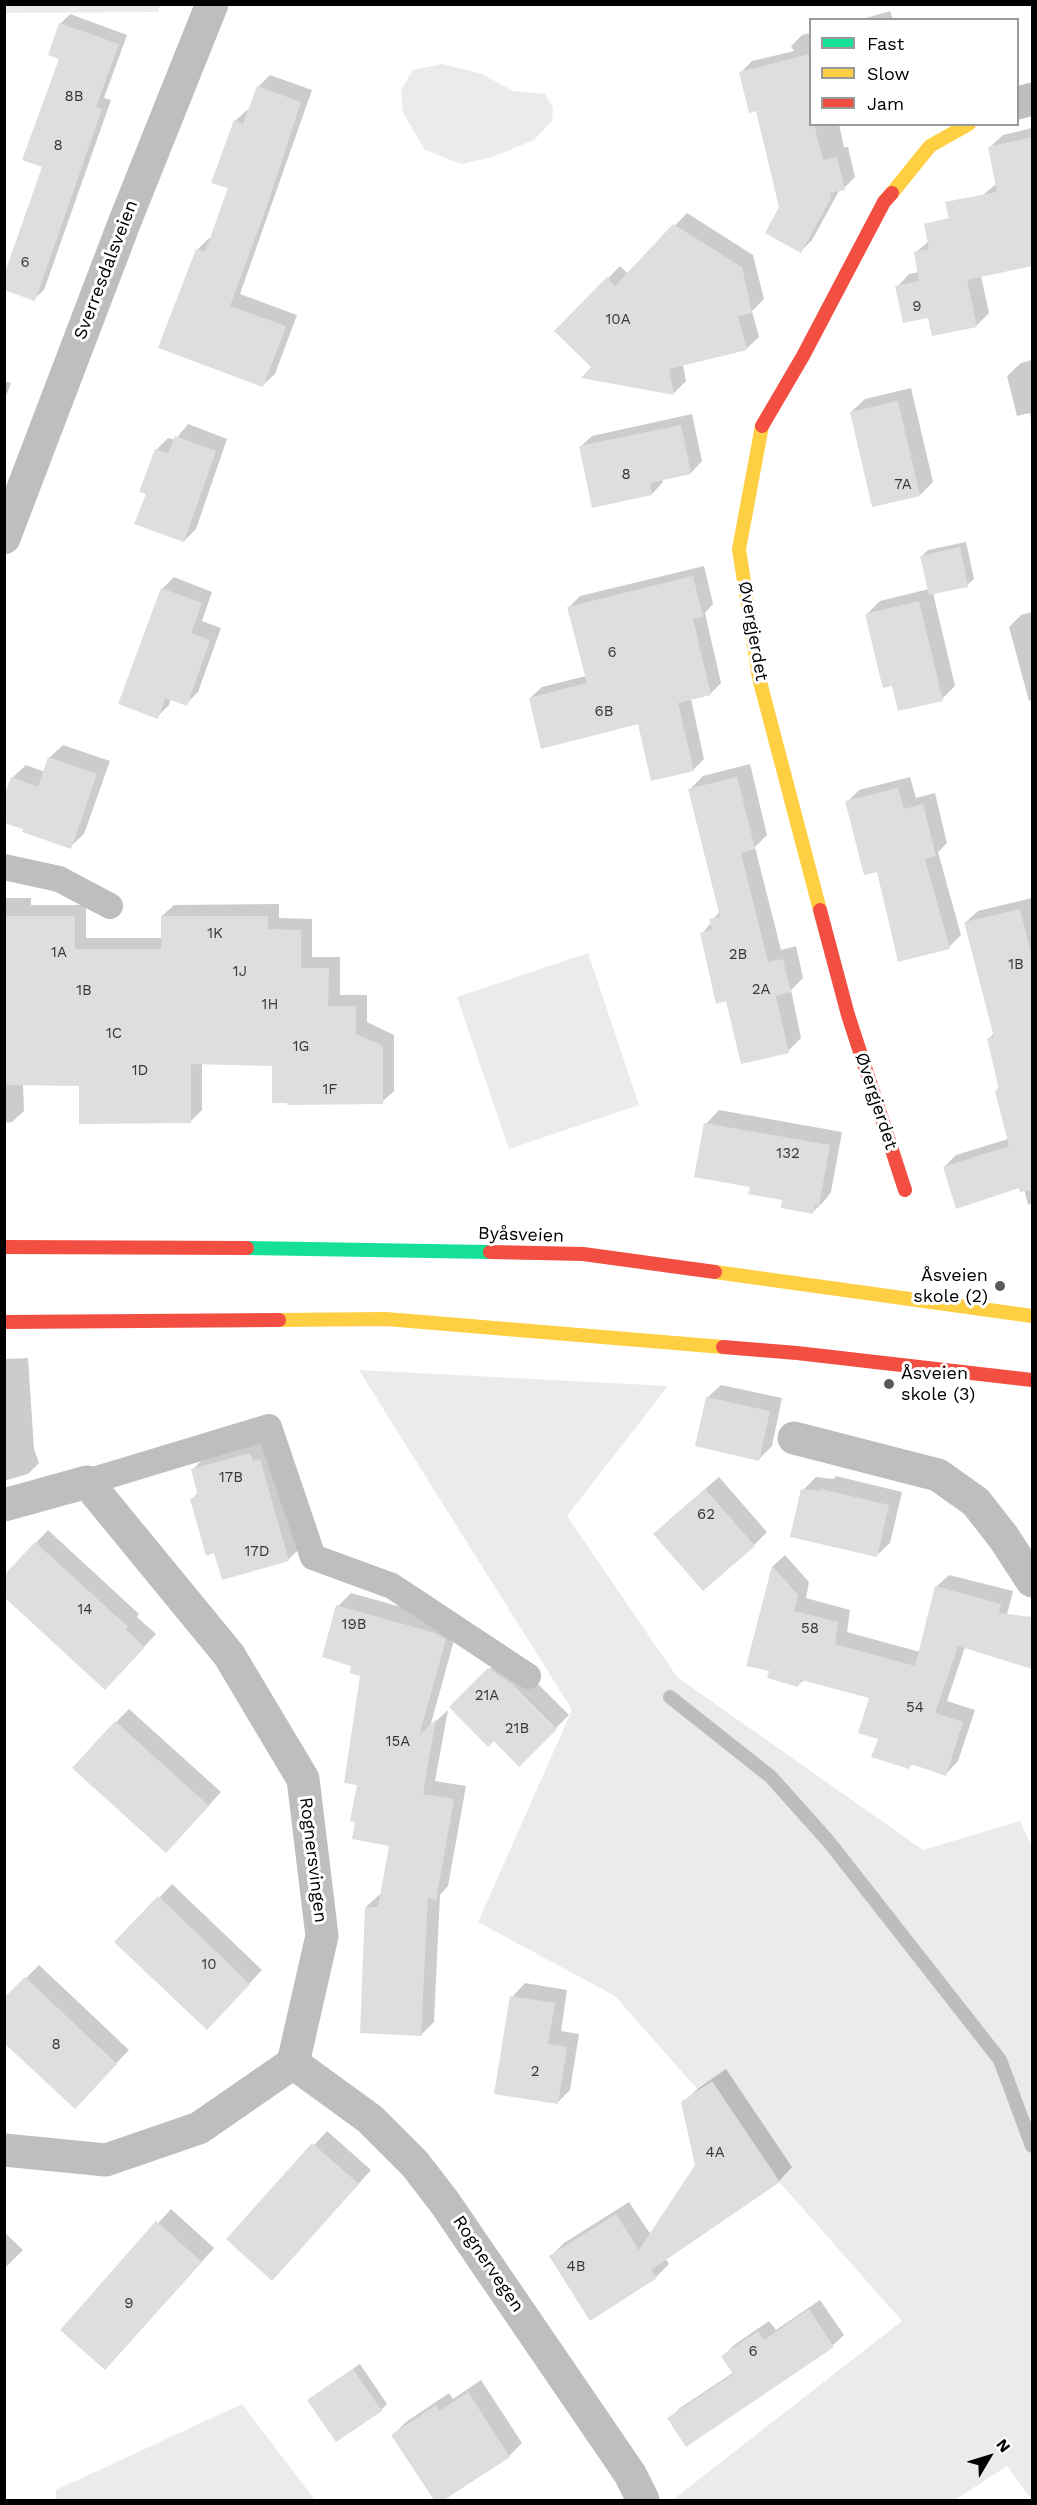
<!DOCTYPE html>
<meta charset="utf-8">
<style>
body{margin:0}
#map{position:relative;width:1037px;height:2505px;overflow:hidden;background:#fff;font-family:"Work Sans",sans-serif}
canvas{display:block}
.frame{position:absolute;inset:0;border:6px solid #000;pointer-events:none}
.legend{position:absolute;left:809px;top:18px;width:210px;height:108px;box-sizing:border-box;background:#fff;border:2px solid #999;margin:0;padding:8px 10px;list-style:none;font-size:18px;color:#000}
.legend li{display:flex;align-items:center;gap:12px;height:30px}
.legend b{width:30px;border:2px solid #999}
.north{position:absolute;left:959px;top:2427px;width:60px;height:60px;-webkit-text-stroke:4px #fff;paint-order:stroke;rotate:52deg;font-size:16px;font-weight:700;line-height:24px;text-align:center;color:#000}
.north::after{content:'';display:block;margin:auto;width:21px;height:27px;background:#000;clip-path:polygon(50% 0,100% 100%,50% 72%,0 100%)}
</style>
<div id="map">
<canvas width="1037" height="2505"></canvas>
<div class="frame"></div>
<ul class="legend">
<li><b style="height:8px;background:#16e098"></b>Fast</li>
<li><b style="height:8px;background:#ffcf43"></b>Slow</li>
<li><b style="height:8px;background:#f24e42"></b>Jam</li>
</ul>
<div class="north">N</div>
</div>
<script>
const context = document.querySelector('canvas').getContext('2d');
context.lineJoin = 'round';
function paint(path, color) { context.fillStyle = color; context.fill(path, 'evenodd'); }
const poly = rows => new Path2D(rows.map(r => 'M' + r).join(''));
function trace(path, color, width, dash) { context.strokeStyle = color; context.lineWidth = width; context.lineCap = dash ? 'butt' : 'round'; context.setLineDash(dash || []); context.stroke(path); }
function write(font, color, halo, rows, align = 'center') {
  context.font = font + ' "Work Sans",sans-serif'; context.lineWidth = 6; context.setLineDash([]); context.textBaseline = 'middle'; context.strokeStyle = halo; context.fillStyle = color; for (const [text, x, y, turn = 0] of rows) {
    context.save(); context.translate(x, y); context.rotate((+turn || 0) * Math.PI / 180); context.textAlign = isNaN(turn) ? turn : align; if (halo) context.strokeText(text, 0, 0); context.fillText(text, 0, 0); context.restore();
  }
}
paint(poly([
 [4,5,5,4,160,5,158,12,5,13],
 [442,64,482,74,513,91,545,94,553,108,552,121,534,140,492,157,461,164,425,150,403,113,401,90,413,70],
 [588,953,639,1105,509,1149,457,997],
 [359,1370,668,1386,567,1516,677,1677,923,1850,1020,1821,1032,1847,1032,2500,1007,2466,955,2500,677,2500,675,2498,902,2321,615,1996,478,1922,572,1710],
 [242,2404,315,2500,56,2500,56,2490]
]), '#ebebeb');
paint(poly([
 [890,11,893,20,859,20],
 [70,14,127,35,104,98,111,100,44,290,34,299,44,167,61,58,60,24],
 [810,33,810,124,839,124,844,147,848,147,855,177,844,188,840,189,812,240,801,251,781,207,757,109,741,72,752,61,794,51,791,46,802,35],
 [270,75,312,90,240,294,297,315,275,374,263,385,197,250,209,238,211,239,230,188,235,121,247,110,250,111,258,87],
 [1032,128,1032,265,981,276,989,313,976,326,929,316,897,287,909,274,919,272,915,253,996,184,990,147,1003,135],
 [687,213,753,255,764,299,752,311,759,337,746,349,683,365,686,381,674,393,584,377,593,367,556,331,620,266,628,274],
 [1032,360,1032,423,1030,413,1017,416,1007,376,1021,363],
 [4,381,11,383,4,402],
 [911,388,933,482,920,495,851,412,865,399],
 [692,414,702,461,691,473,662,479,663,482,652,494,580,447,592,436],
 [188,424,227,439,196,529,184,541,148,493,156,450,168,438,175,440],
 [966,542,974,579,967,585,933,593,955,686,942,699,893,684,867,614,880,601,929,589,922,556,928,550],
 [704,566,713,604,705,613,721,683,710,694,691,699,704,759,693,770,640,723,530,698,542,687,586,676,569,607,580,596],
 [174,577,212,592,202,621,221,628,198,692,186,704,171,698,169,705,157,717,162,589],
 [1032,612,1032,700,1029,701,1009,627,1021,615],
 [63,745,110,761,84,834,70,847,12,778,26,765,45,772,49,758],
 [750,764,767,835,755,847,781,950,796,946,803,978,791,990,801,1038,788,1051,727,999,702,934,720,911,690,789,703,776],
 [910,777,916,798,935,793,947,843,938,852,961,935,949,947,878,870,847,802,859,790],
 [4,898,31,898,31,905,86,905,86,938,162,938,162,916,174,905,279,904,279,918,312,919,312,957,340,957,340,995,367,995,367,1022,394,1035,394,1091,382,1102,274,1064,202,1063,202,1110,190,1122,80,1084,23,1084,24,1111,12,1122,4,1123],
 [1032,898,1032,1203,1028,1205,1023,1185,944,1167,956,1155,1008,1139,996,1091,1000,1087,989,1039,994,1033,966,922,978,911],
 [719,1110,842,1132,831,1192,826,1199,813,1212,751,1186,706,1124],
 [28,1358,34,1449,39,1463,28,1474,4,1481,4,1359],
 [721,1385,782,1398,772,1446,759,1459,707,1398],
 [263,1441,301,1547,288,1560,215,1551,192,1499,199,1492,192,1470,206,1456],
 [836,1476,902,1492,890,1543,876,1556,803,1490,816,1477,834,1479],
 [719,1477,767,1532,754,1545,668,1521],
 [48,1530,139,1614,137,1617,156,1634,117,1676,4,1577],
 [785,1555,809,1582,806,1598,850,1610,847,1632,920,1652,936,1587,949,1575,1013,1591,1000,1642,965,1647,947,1701,975,1710,958,1761,946,1774,913,1763,909,1768,879,1738,871,1696,804,1680,798,1685,771,1670,748,1665,773,1566],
 [351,1593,448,1620,458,1626,430,1727,448,1710,435,1781,466,1786,448,1886,440,1895,434,2022,421,2035,366,1907,379,1895,382,1895,391,1845,358,1784,361,1674,353,1665,338,1606],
 [503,1656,524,1670,569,1715,519,1765,494,1739,451,1707],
 [129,1709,221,1792,179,1838,116,1722],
 [172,1884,262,1970,220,2015,159,1898],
 [39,1965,129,2050,88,2093,26,1978],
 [525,1983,567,1990,561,2031,579,2034,570,2090,557,2103,512,1997],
 [726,2069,792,2167,779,2181,665,2258,669,2264,656,2277,551,2256,564,2243,629,2202,651,2235,697,2165,683,2103,696,2090],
 [327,2131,371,2170,285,2266,228,2239],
 [171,2209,214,2248,118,2355,62,2329],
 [4,2232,23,2250,4,2269],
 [820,2300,844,2335,833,2345,686,2445,669,2419,680,2408,734,2372,723,2356,734,2345,769,2321,776,2330],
 [360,2364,387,2404,381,2410,316,2394],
 [481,2380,522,2443,509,2456,441,2500,436,2500,393,2435,406,2422,449,2393,453,2399]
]), '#0003');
trace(poly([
 [670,1697,771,1777,829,1842,1000,2060,1032,2146]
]), '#bdbdbd', 14);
paint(poly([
 [59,23,119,44,96,107,102,109,35,301,4,290,4,275,42,167,22,160,59,59,48,55],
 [810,54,810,124,814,124,823,160,837,157,845,190,830,193,831,198,801,253,765,233,779,207,756,111,749,113,739,72],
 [257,86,301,102,268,203,230,306,286,326,263,387,158,348,196,249,205,252,228,188,211,183,234,120,243,124],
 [1032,137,1032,266,967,280,977,327,932,336,928,318,903,323,895,286,919,281,914,252,929,249,924,224,949,218,945,202,997,192,988,147],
 [673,224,742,267,752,313,738,316,747,350,669,369,674,395,581,378,591,367,554,331,607,277,615,286],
 [898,401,920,496,872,507,850,412],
 [681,425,691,474,650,483,652,495,592,508,579,446],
 [175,436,216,451,184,542,134,524,146,494,139,492,155,449,168,454],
 [960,547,968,587,929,595,920,556],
 [693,576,703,617,693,619,711,695,678,703,694,771,651,781,638,724,541,749,529,698,587,683,567,607],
 [161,588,202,603,191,633,210,640,187,706,165,698,158,719,118,704],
 [919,601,943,701,898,711,892,686,883,688,882,685,865,614],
 [48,757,97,774,71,849,22,832,23,829,4,823,4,796,11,777,38,787],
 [737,777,755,849,741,853,768,962,783,959,791,992,776,996,789,1053,741,1064,726,1001,716,1004,700,933,712,930,709,919,720,917,688,789],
 [898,788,904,809,923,804,936,856,925,859,950,949,898,962,877,872,864,875,845,801],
 [1020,909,1032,958,1032,1190,1020,1192,1019,1188,956,1209,943,1167,1009,1146,995,1091,999,1090,987,1038,994,1037,964,922],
 [4,916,75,916,75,949,161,949,161,916,268,916,268,929,301,930,301,968,329,968,328,1006,356,1006,356,1034,383,1046,383,1104,287,1105,287,1103,272,1103,272,1066,191,1064,191,1123,79,1124,79,1086,4,1085],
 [704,1123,830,1145,819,1206,815,1205,813,1214,781,1208,782,1200,748,1194,750,1187,694,1177],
 [706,1397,770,1411,759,1461,695,1446],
 [250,1453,253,1461,260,1459,289,1561,222,1580,214,1553,206,1556,190,1499,198,1496,191,1469],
 [705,1489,755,1546,703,1591,653,1534],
 [801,1489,821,1491,821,1489,889,1505,877,1557,790,1537],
 [35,1542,128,1627,126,1630,145,1647,105,1690,4,1597,4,1575],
 [772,1566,798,1595,794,1611,838,1622,835,1644,915,1666,935,1586,1001,1604,999,1613,1032,1617,1032,1669,958,1646,935,1713,963,1722,946,1776,911,1764,909,1769,871,1757,878,1739,858,1733,869,1698,801,1680,798,1687,767,1678,769,1671,746,1666],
 [336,1605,435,1633,446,1639,419,1736,436,1719,423,1794,454,1799,436,1901,428,1897,421,2036,360,2033,365,1907,378,1907,389,1846,352,1839,355,1822,350,1821,357,1785,344,1783,360,1676,350,1673,351,1666,322,1657],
 [488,1668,511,1683,557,1729,519,1767,494,1741,488,1747,449,1707],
 [115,1721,209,1806,166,1853,72,1768],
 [158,1896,250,1984,207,2030,114,1942],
 [25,1977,117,2064,75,2109,4,2043,4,1998],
 [510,1996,555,2003,548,2044,567,2047,558,2104,494,2094],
 [712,2081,780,2182,651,2270,657,2278,590,2321,549,2256,616,2214,639,2250,695,2165,681,2102],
 [312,2143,359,2184,272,2281,226,2239],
 [156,2221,202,2262,105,2370,60,2330],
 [809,2309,834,2347,686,2447,667,2418,733,2374,721,2356,758,2331,764,2340],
 [353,2369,382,2411,336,2442,307,2400],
 [468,2392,510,2457,444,2500,434,2500,391,2435,436,2405,439,2411]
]), '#dedede');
trace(poly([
 [4,867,59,879,110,906],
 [87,1482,269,1427,313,1557,392,1586,528,1676]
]), '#bebebe', 26);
trace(poly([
 [1018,103,1032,99],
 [4,538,125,221,212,4],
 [794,1438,938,1475,976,1502,1004,1538,1032,1581],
 [4,1505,87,1482,229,1655,303,1779,322,1936,293,2063,199,2128,106,2160,4,2150],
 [293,2063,370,2119,415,2164,445,2203,630,2474,643,2500]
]), '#bebebe', 33);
trace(poly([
 [247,1248,490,1252]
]), '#16e098', 14);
trace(poly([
 [892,193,930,146,969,124],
 [762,426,739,549,759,678,820,910],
 [715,1272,1032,1316],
 [279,1320,386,1319,723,1347]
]), '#ffcf43', 14);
trace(poly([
 [762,426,803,356,884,202,892,193],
 [820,910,848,1015,905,1190],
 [4,1247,247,1248],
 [490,1252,583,1254,715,1272],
 [4,1322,279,1320],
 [723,1347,797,1353,1032,1380]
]), '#f24e42', 14);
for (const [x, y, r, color] of [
 [1000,1286,6,"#595959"],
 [889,1384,6,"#595959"]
]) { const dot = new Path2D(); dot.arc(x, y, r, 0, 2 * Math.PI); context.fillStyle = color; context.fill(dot); trace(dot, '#fff', 2); }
write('15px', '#383838', null, [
 ["8B",74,97],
 ["8",58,146],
 ["6",25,263],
 ["9",917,307],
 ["10A",618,320],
 ["8",626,475],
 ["7A",903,485],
 ["6",612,653],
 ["6B",604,712],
 ["1K",215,934],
 ["1A",59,953],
 ["2B",738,955],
 ["1B",1016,965],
 ["1J",240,972],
 ["2A",761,990],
 ["1B",84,991],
 ["1H",270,1005],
 ["1C",114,1034],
 ["1G",301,1047],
 ["1D",140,1071],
 ["1F",330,1090],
 ["132",788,1154],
 ["17B",231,1478],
 ["62",706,1515],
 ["17D",257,1552],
 ["14",85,1610],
 ["19B",354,1625],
 ["58",810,1629],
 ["21A",487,1696],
 ["54",915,1708],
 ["21B",517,1729],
 ["15A",398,1742],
 ["10",209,1965],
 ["8",56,2045],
 ["2",535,2072],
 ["4A",715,2153],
 ["4B",576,2267],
 ["9",129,2304],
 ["6",753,2352]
]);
write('18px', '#000', '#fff', [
 ["Sverresdalsveien",106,270,-69],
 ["Øvergjerdet",753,631,80],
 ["Øvergjerdet",876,1101,72],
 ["Byåsveien",521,1235,2],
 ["Rognersvingen",313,1860,83],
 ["Rognervegen",488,2264,56]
]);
write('18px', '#000', '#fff', [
 ["Åsveien",988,1276],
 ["skole (2)",988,1297],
 ["Åsveien",901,1374,"left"],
 ["skole (3)",901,1395,"left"]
], 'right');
</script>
